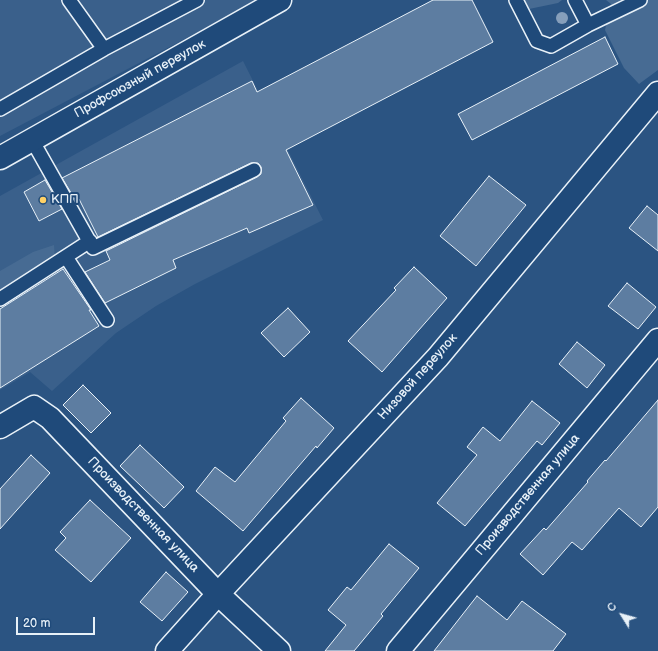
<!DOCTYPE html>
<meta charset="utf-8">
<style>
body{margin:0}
#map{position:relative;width:658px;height:651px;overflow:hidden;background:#2b5482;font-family:"Balsamiq Sans",sans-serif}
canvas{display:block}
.north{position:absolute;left:602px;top:595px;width:40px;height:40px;-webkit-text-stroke:3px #1f4a7a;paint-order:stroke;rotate:307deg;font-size:11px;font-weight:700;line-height:16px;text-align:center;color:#e8f1f8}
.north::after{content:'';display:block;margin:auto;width:14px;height:18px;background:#e8f1f8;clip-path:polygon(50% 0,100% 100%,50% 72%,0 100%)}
.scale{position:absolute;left:16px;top:617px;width:79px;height:18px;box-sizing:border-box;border:2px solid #e8f1f8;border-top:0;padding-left:5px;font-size:12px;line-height:14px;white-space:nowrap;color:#e8f1f8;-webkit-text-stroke:3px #1f4a7a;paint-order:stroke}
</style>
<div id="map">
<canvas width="658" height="651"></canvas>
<div class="north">С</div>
<div class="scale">20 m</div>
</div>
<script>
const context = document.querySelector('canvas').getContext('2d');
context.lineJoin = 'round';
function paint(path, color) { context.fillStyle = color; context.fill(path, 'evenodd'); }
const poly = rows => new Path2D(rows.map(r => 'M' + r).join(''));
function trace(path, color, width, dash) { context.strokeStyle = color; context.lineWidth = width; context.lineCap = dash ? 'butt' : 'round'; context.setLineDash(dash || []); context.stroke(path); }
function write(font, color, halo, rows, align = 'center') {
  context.font = font + ' "Balsamiq Sans",sans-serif'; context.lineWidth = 4; context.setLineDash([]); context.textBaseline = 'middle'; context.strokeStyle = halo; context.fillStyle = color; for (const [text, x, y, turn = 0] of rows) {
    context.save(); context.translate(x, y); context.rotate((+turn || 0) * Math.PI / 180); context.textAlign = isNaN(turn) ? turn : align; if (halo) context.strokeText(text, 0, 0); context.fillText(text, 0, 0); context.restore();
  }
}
paint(poly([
 [0,0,259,0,0,136],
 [243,61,323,220,195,284,156,306,116,333,52,391,30,372,0,390,0,196]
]), '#3a608b');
paint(poly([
 [524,0,562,0,558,3,529,9],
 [606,0,658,0,658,70,639,84,624,68,605,30,611,4],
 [54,245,55,261,0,295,0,271,33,252]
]), '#476b93');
const building = poly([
 [433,0,472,0,493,42,286,150,313,205,249,233,247,228,173,260,176,268,105,303,85,272,110,260,106,251,257,177,261,174,261,167,258,163,251,163,98,237,79,199,76,201,62,178,252,81,257,92,433,0],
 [605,37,618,64,472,140,458,114,605,37],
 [489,176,526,205,476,266,440,236,489,176],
 [45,180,62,209,39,221,24,192,45,180],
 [647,206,658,215,658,251,629,228,647,206],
 [414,267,447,298,382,372,348,341,396,290,394,288,414,267],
 [63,269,91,310,89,310,99,326,0,388,0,309,63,269],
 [627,283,656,307,638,329,608,306,627,283],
 [288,308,310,332,284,357,261,333,288,308],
 [577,342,605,365,587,388,559,364,577,342],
 [83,385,111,413,91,433,63,405,83,385],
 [301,398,334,428,317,448,316,446,243,531,196,491,215,467,235,482,286,421,283,418,301,398],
 [658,400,658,507,641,527,619,508,582,550,572,542,543,575,520,554,544,528,546,530,588,482,587,481,605,460,606,461,658,400],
 [532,401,560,423,542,445,537,441,465,526,437,503,477,455,467,447,483,427,500,441,532,401],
 [140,445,184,487,164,508,120,466,140,445],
 [31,455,50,473,0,529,0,489,31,455],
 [90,500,131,538,91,582,55,550,66,538,60,532,90,500],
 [389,544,419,568,381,614,383,616,354,651,325,651,346,625,328,610,347,587,351,590,389,544],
 [166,572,188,592,162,621,140,602,166,572],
 [477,596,507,620,522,601,566,634,553,651,434,651,477,596]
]);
paint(building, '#5d7da1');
trace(building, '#e8f1f8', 1);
const lane = poly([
 [69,0,104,49],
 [516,0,537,41,551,46,588,25,640,0],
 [575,0,588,25],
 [0,109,104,49,197,0],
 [32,140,93,248,254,170],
 [66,257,107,320],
 [0,299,90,241]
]);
const street = poly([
 [0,427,34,407,50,418,218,594,279,651],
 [167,651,218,594,438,357,658,93],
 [398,651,658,340]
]);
const secondary = poly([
 [0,158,280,0]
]);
trace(lane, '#e8f1f8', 16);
trace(street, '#e8f1f8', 25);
trace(secondary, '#e8f1f8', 25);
trace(lane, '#1f4a7a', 13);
trace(street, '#1f4a7a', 22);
trace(secondary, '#1f4a7a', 22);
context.fillStyle = '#869fbb';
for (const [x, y] of [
 [562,18]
]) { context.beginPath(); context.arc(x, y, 6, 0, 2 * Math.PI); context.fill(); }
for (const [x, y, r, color] of [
 [43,200,4,"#ffd166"]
]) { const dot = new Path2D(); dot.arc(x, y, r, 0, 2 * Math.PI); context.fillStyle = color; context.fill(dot); trace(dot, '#1f4a7a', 1.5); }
write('13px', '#e8f1f8', '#1f4a7a', [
 ["Профсоюзный переулок",140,79,-29],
 ["Низовой переулок",418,377,-48],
 ["Производственная улица",528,495,-50],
 ["Производственная улица",143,515,46]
]);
write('13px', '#e8f1f8', '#1f4a7a', [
 ["КПП",51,200]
], 'left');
</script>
